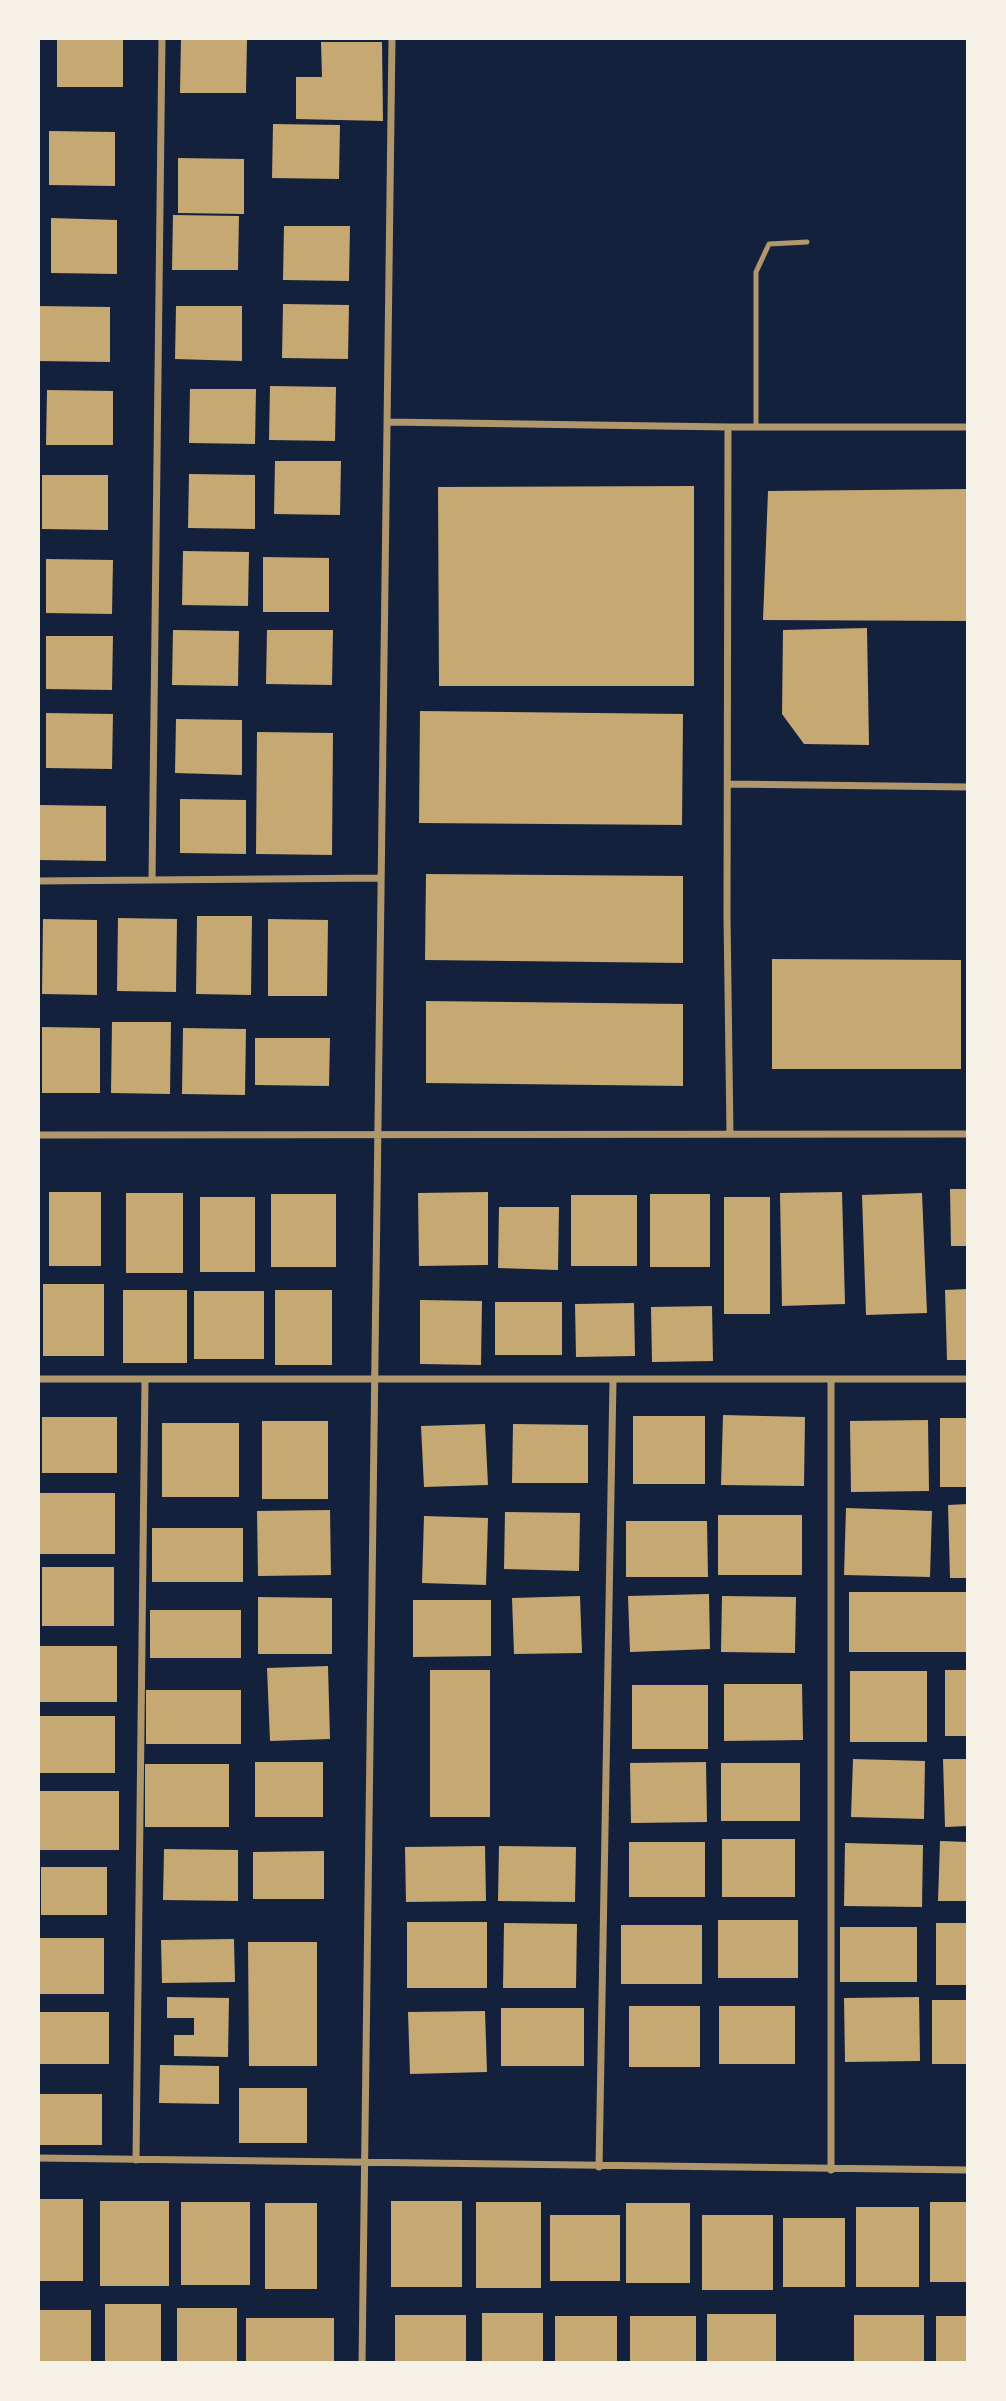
<!DOCTYPE html>
<style>
body{margin:0}
#map{position:relative;width:1006px;height:2401px;overflow:hidden;background:#14213d;font-family:"Open Sans",sans-serif}
canvas{display:block}
.frame{position:absolute;inset:0;border:40px solid #f6f1e7;pointer-events:none}
</style>
<div id="map">
<canvas width="1006" height="2401"></canvas>
<div class="frame"></div>
</div>
<script>
const context = document.querySelector('canvas').getContext('2d');
context.lineJoin = 'round';
function paint(path, color) { context.fillStyle = color; context.fill(path, 'evenodd'); }
const poly = rows => new Path2D(rows.map(r => 'M' + r).join(''));
function trace(path, color, width, dash) { context.strokeStyle = color; context.lineWidth = width; context.lineCap = dash ? 'butt' : 'round'; context.setLineDash(dash || []); context.stroke(path); }
paint(poly([
 [57,38,123,38,123,87,57,87],
 [181,39,247,39,246,93,180,93],
 [321,42,382,42,383,121,296,119,296,77,322,77],
 [273,124,340,125,339,179,272,178],
 [49,131,115,132,115,186,49,185],
 [178,158,244,159,244,214,178,213],
 [173,215,239,216,238,270,172,270],
 [51,218,117,220,117,274,51,273],
 [284,226,350,226,349,281,283,280],
 [283,304,349,305,348,359,282,358],
 [38,306,110,307,110,362,38,361],
 [176,306,242,306,242,361,175,359],
 [270,386,336,387,335,441,269,440],
 [190,389,256,389,255,444,189,443],
 [47,390,113,391,113,445,46,445],
 [275,461,341,461,340,515,274,514],
 [189,474,255,475,255,529,188,528],
 [42,475,108,475,108,530,42,529],
 [694,486,694,686,439,686,438,487],
 [968,489,968,621,763,620,768,491],
 [183,551,249,552,248,606,182,605],
 [263,557,329,558,329,612,263,612],
 [46,559,113,560,112,614,46,613],
 [867,628,869,745,804,744,782,714,783,630],
 [173,630,239,631,238,686,172,685],
 [267,630,333,630,332,685,266,684],
 [46,636,113,636,112,690,46,689],
 [420,711,683,714,682,825,419,823],
 [46,713,113,714,112,769,46,768],
 [176,719,242,720,242,775,175,773],
 [257,732,333,733,332,855,256,854],
 [180,799,246,800,246,854,180,853],
 [40,805,106,806,106,861,39,860],
 [426,874,683,876,683,963,425,960],
 [197,916,252,916,251,995,196,994],
 [118,918,177,919,176,992,117,991],
 [43,919,97,920,97,995,42,994],
 [268,919,328,920,327,996,268,996],
 [772,959,961,960,961,1069,772,1069],
 [426,1001,683,1004,683,1086,426,1083],
 [112,1022,171,1022,170,1094,111,1093],
 [42,1027,100,1028,100,1093,42,1093],
 [183,1028,246,1029,245,1095,182,1094],
 [255,1038,330,1038,329,1086,255,1085],
 [950,1189,968,1189,968,1246,951,1246],
 [49,1192,101,1192,101,1266,49,1266],
 [488,1192,488,1265,419,1266,418,1193],
 [842,1192,845,1304,782,1306,780,1193],
 [126,1193,183,1193,183,1273,126,1273],
 [922,1193,927,1313,866,1315,862,1195],
 [271,1194,336,1194,336,1267,271,1267],
 [650,1194,710,1194,710,1267,650,1267],
 [571,1195,637,1195,637,1266,571,1266],
 [200,1197,255,1197,255,1272,200,1272],
 [724,1197,770,1197,770,1314,724,1314],
 [499,1207,559,1207,558,1270,498,1268],
 [43,1284,104,1284,104,1356,43,1356],
 [968,1289,968,1360,947,1360,945,1290],
 [123,1290,187,1290,187,1363,123,1363],
 [275,1290,332,1290,332,1365,275,1365],
 [194,1291,264,1291,264,1359,194,1359],
 [420,1300,482,1301,481,1365,420,1364],
 [495,1302,562,1302,562,1355,495,1355],
 [634,1303,635,1356,576,1357,575,1304],
 [712,1306,713,1361,652,1362,651,1307],
 [723,1415,805,1417,804,1486,721,1485],
 [633,1416,705,1416,705,1484,633,1484],
 [42,1417,117,1417,117,1473,42,1473],
 [940,1418,968,1418,968,1487,940,1487],
 [928,1420,929,1491,851,1492,850,1421],
 [262,1421,328,1421,328,1499,262,1499],
 [162,1423,239,1423,239,1497,162,1497],
 [485,1424,488,1485,424,1487,421,1426],
 [513,1424,588,1425,588,1483,512,1483],
 [38,1493,115,1493,115,1554,38,1554],
 [968,1504,968,1578,950,1578,948,1505],
 [846,1508,932,1511,930,1577,844,1575],
 [330,1510,331,1575,258,1576,257,1511],
 [505,1512,580,1513,579,1571,504,1569],
 [718,1515,802,1515,802,1575,718,1575],
 [424,1516,488,1518,486,1585,422,1583],
 [626,1521,707,1521,708,1577,626,1577],
 [152,1528,243,1528,243,1582,152,1582],
 [42,1567,114,1567,114,1626,42,1626],
 [849,1592,968,1592,968,1652,849,1652],
 [709,1594,710,1649,630,1652,628,1596],
 [580,1596,582,1653,514,1654,512,1598],
 [722,1596,796,1597,795,1653,721,1652],
 [258,1597,332,1598,332,1654,258,1654],
 [413,1600,491,1600,491,1656,413,1657],
 [150,1610,241,1610,241,1658,150,1658],
 [38,1646,117,1646,117,1702,38,1702],
 [328,1666,330,1739,270,1741,267,1668],
 [430,1670,490,1670,490,1817,430,1817],
 [945,1670,968,1670,968,1736,945,1736],
 [850,1671,927,1671,927,1742,850,1742],
 [724,1684,802,1684,803,1740,724,1741],
 [632,1685,708,1685,708,1749,632,1749],
 [146,1690,241,1690,241,1744,146,1744],
 [38,1716,115,1716,115,1773,38,1773],
 [853,1759,925,1761,924,1819,851,1817],
 [943,1759,968,1759,968,1826,945,1827],
 [255,1762,323,1762,323,1817,255,1817],
 [706,1762,707,1822,631,1823,630,1763],
 [721,1763,800,1763,800,1821,721,1821],
 [145,1764,229,1764,229,1827,145,1827],
 [39,1791,119,1791,119,1850,39,1850],
 [722,1839,795,1839,795,1897,722,1897],
 [940,1841,968,1842,968,1901,938,1901],
 [629,1842,705,1842,705,1897,629,1897],
 [845,1843,923,1845,922,1907,844,1906],
 [485,1846,486,1901,406,1902,405,1847],
 [499,1846,576,1847,575,1902,498,1901],
 [164,1849,238,1850,238,1901,163,1900],
 [324,1851,324,1899,253,1899,253,1852],
 [41,1867,107,1867,107,1915,41,1915],
 [718,1920,798,1920,798,1978,718,1978],
 [407,1922,487,1922,487,1988,407,1988],
 [504,1923,577,1924,576,1988,503,1988],
 [936,1923,968,1923,968,1985,936,1985],
 [621,1925,702,1925,702,1984,621,1984],
 [840,1927,917,1927,917,1982,840,1982],
 [38,1938,104,1938,104,1994,38,1994],
 [234,1939,235,1982,162,1983,161,1940],
 [248,1942,317,1942,317,2066,249,2066],
 [167,1997,229,1998,228,2057,174,2056,174,2035,194,2035,194,2018,167,2018],
 [919,1997,920,2061,845,2062,844,1998],
 [932,2000,968,2000,968,2064,932,2064],
 [629,2006,700,2006,700,2067,629,2067],
 [719,2006,795,2006,795,2064,719,2064],
 [501,2008,584,2008,584,2066,501,2066],
 [485,2011,487,2072,410,2074,408,2012],
 [38,2012,109,2012,109,2064,38,2064],
 [160,2065,219,2066,219,2104,159,2103],
 [239,2088,307,2088,307,2143,239,2143],
 [38,2094,102,2094,102,2145,38,2145],
 [38,2199,83,2199,83,2281,38,2281],
 [100,2201,169,2201,169,2286,100,2286],
 [391,2201,462,2201,462,2287,391,2287],
 [181,2202,250,2202,250,2285,181,2285],
 [476,2202,541,2202,541,2288,476,2288],
 [930,2202,968,2202,968,2282,930,2282],
 [265,2203,317,2203,317,2289,265,2289],
 [626,2203,690,2203,690,2283,626,2283],
 [856,2207,919,2207,919,2287,856,2287],
 [550,2215,620,2215,620,2281,550,2281],
 [702,2215,773,2215,773,2290,702,2290],
 [783,2218,845,2218,845,2287,783,2287],
 [105,2304,161,2304,161,2362,105,2362],
 [177,2308,237,2308,237,2362,177,2362],
 [38,2310,91,2310,91,2362,38,2362],
 [482,2313,543,2313,543,2362,482,2362],
 [707,2314,776,2314,776,2362,707,2362],
 [395,2315,466,2315,466,2362,395,2362],
 [854,2315,924,2315,924,2362,854,2362],
 [555,2316,617,2316,617,2362,555,2362],
 [630,2316,696,2316,696,2362,630,2362],
 [936,2316,968,2316,968,2362,936,2362],
 [246,2318,334,2318,334,2362,246,2362]
]), '#c6a872');
trace(poly([
 [756,427,756,272,769,244,807,242]
]), '#b1986c', 5);
trace(poly([
 [387,422,728,427,968,427],
 [728,427,727,916,730,1134],
 [728,784,968,787],
 [152,880,162,38],
 [38,881,381,878],
 [38,1135,968,1134],
 [38,1379,968,1379],
 [831,1380,831,2170],
 [38,2158,968,2170],
 [136,2160,145,1380],
 [599,2167,613,1380],
 [362,2362,392,38]
]), '#b1986c', 7);
</script>
